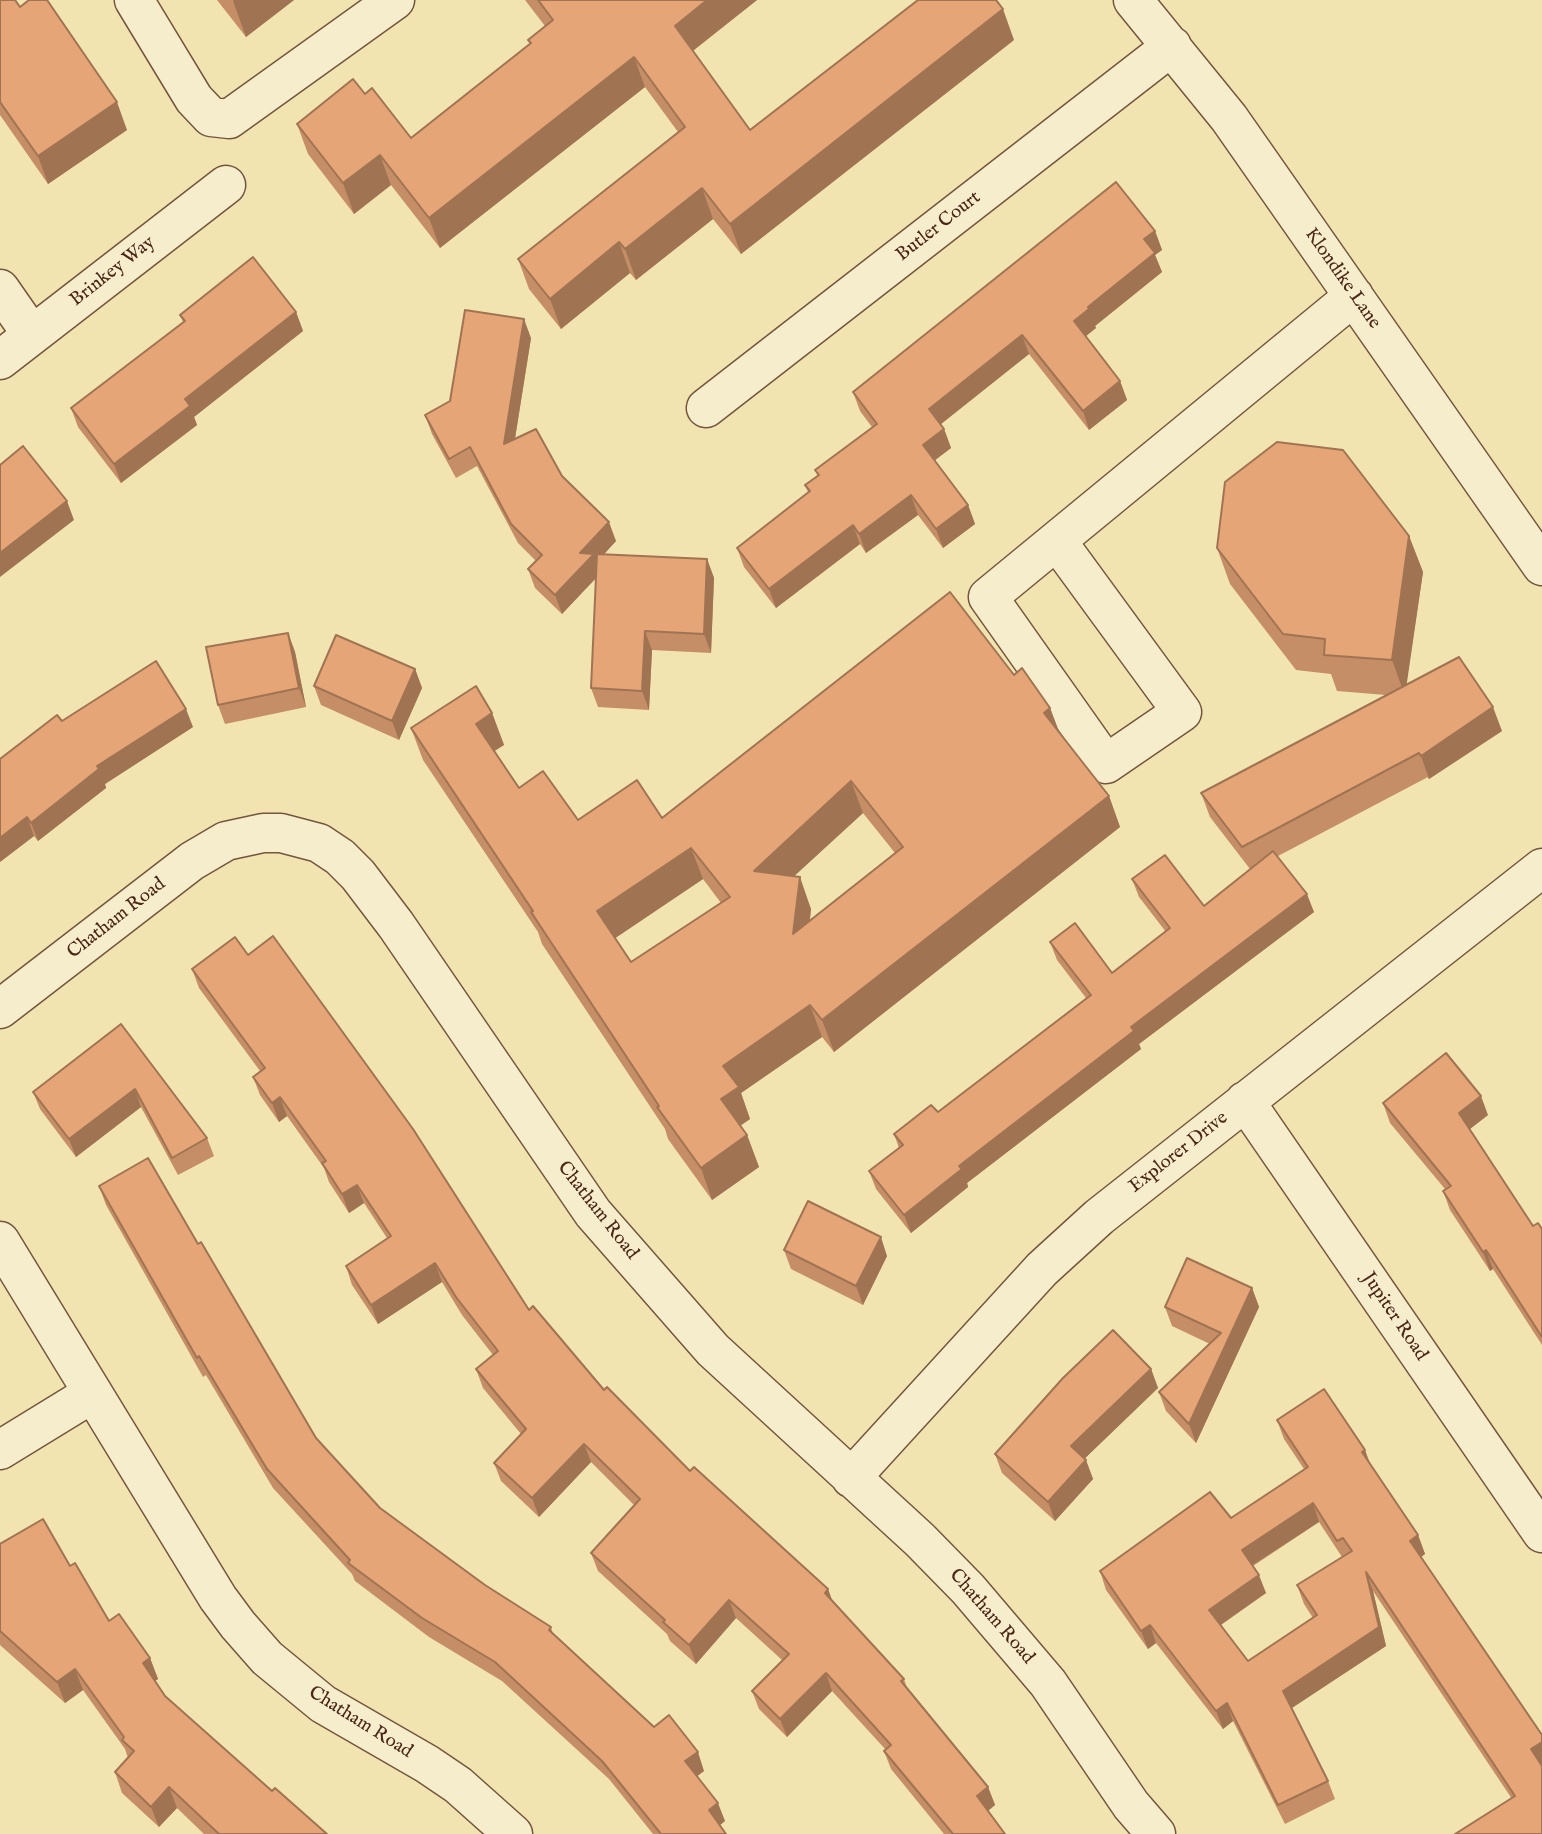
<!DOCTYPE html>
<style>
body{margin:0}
canvas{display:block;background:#f1e4b1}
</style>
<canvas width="1542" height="1834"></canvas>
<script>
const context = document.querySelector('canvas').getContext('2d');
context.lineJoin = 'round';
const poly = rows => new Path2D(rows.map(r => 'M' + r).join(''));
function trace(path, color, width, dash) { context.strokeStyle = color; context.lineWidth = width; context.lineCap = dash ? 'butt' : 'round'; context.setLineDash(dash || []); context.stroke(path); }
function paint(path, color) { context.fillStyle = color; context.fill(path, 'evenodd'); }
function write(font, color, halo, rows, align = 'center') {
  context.font = font + ' "IM FELL English",serif'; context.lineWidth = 6; context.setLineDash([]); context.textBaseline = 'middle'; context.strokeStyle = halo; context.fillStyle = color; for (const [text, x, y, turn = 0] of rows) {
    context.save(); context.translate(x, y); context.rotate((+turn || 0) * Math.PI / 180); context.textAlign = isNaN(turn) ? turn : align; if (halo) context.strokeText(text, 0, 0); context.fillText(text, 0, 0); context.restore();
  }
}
const minor = poly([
 [134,0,194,99,211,117,229,119,395,0],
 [1133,0,1229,118,1542,566],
 [0,289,32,335],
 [0,360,226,185],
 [706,408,1172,46],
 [1057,541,1182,712,1106,764,988,597,1354,296],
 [0,1009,192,861,226,841,263,833,281,833,319,843,340,857,358,875,396,925,593,1213,713,1350,920,1540,968,1589,1048,1683,1131,1805,1156,1834],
 [1245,1101,1542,1533],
 [0,1241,218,1598,238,1625,267,1658,323,1704,427,1764,458,1785,513,1834],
 [0,1450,93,1393],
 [851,1478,1042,1269,1099,1217,1542,868]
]);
trace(minor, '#74563e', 41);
trace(minor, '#f6edcc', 38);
paint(poly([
 [0,0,20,7,127,130,48,184,0,115],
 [217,0,294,0,246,37],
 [525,0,757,0,693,51,750,130,1014,40,741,254,713,219,636,280,630,273,561,329,529,289,518,259,678,132,645,87,440,248,391,185,354,214,308,154,297,124,365,94,411,138,530,44,528,40,545,26],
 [1155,231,1162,250,1155,255,1162,272,1095,326,1096,328,1086,336,1120,381,1127,400,1089,430,1029,354,941,424,944,429,951,448,935,460,968,505,975,524,943,548,918,515,866,553,860,544,776,608,744,567,737,548,808,492,805,485,818,477,815,470,872,427,860,411,853,392],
 [296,312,303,331,194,417,197,425,121,483,78,427,71,408,183,322,180,315],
 [531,338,515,439,562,476,616,541,604,554,707,559,714,578,711,653,652,650,649,710,598,707,591,688,596,577,562,614,535,588,528,569,536,561,518,543,477,466,456,478,432,434,425,415,450,401],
 [1409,536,1423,572,1406,685,1502,731,1429,779,1428,777,1278,856,1314,912,1139,1044,1141,1049,967,1183,968,1187,911,1233,876,1189,869,1171,899,1148,894,1134,938,1112,1086,998,1057,960,1050,942,1112,973,1166,932,1139,897,1132,879,1204,906,1250,869,1210,817,1201,793,1386,695,1337,691,1331,674,1296,670,1230,584,1217,548],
 [288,633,295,652,306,707,225,724,218,705],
 [415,669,422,688,399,740,321,705,314,686],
 [1014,675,1050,708,1059,733,1109,796,1120,827,834,1052,822,1037,741,1093,750,1119,740,1125,747,1135,759,1167,712,1200,668,1139,665,1129,542,944,538,932,423,760,411,728,492,713,504,745,494,751,519,788,578,820,662,818],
 [863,813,895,853,810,921,811,909,794,876],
 [703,879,721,903,631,962,615,938],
 [62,721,193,727,105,784,106,788,38,841,34,836,0,862],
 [248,955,529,1310,604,1390,690,1471,828,1589,832,1601,904,1679,907,1688,988,1787,995,1805,988,1811,1005,1834,944,1834,891,1769,884,1751,886,1750,832,1691,787,1737,759,1709,752,1691,782,1660,736,1618,696,1664,670,1641,667,1634,598,1571,591,1553,634,1505,591,1462,539,1517,501,1481,494,1463,521,1434,483,1388,476,1369,493,1355,462,1315,442,1282,378,1324,352,1285,346,1266,387,1238,364,1203,349,1213,329,1182,324,1168,287,1116,279,1122,260,1095,253,1077,260,1071,199,988,192,969],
 [121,1024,207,1138,214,1156,178,1175,141,1107,76,1157,40,1109,33,1092],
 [1383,1103,1488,1115,1470,1129,1533,1226,1542,1229,1542,1345,1493,1269,1490,1271,1450,1210,1443,1191,1445,1189,1390,1123],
 [99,1186,198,1244,316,1438,380,1508,485,1585,551,1627,553,1634,654,1727,704,1771,697,1776,725,1821,720,1825,726,1834,653,1834,609,1779,502,1681,429,1637,355,1581,352,1574,273,1488,206,1375,203,1377,106,1205],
 [784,1250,887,1256,863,1305,791,1269],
 [1252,1288,1259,1307,1196,1443,1166,1411,1159,1392,1210,1344,1172,1326,1165,1307],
 [1151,1369,1158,1388,1085,1458,1093,1479,1055,1521,1002,1473,995,1454],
 [1277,1420,1365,1450,1370,1463,1418,1535,1425,1554,1421,1557,1541,1765,1542,1834,1512,1799,1373,1591,1386,1646,1291,1708,1328,1781,1335,1799,1285,1824,1233,1721,1223,1729,1156,1643,1148,1649,1106,1590,1100,1571,1231,1518,1304,1469,1284,1439],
 [1319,1522,1342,1557,1297,1585,1304,1604,1313,1618,1248,1661,1221,1625,1266,1593,1253,1566],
 [0,1544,70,1566,109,1621,150,1658,158,1679,155,1681,165,1696,272,1791,327,1834,204,1834,177,1808,159,1827,122,1793,115,1772,128,1758,125,1749,83,1690,65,1703,0,1645]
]), '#c58e66');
paint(poly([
 [234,0,294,0,246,37,233,1],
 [707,0,757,0,686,56,675,26],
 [1003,9,1014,40,741,254,730,224],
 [634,57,645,87,440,248,429,218],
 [117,102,127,130,48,184,38,156],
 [380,155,391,185,354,214,343,183],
 [702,188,713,219,636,280,625,249],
 [1155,231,1162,250,1155,255,1162,272,1095,326,1096,328,1081,340,1074,321,1088,307,1144,239],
 [619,242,630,273,561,329,550,299],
 [296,312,303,331,194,417,197,425,121,483,114,464,185,399],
 [524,319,531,338,511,463,504,444],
 [1022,335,1029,354,936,428,929,409],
 [1120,381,1127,400,1089,430,1083,411],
 [944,429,951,448,930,464,923,445],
 [911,495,918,515,866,553,859,534],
 [67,501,74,520,0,577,0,553],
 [968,505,975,524,943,548,936,529],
 [609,522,616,541,597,562,601,573,562,614,555,595,580,553],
 [853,525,860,544,776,608,769,589],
 [1409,536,1423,572,1405,696,1392,660],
 [707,559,714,578,711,653,704,634],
 [645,631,652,650,649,710,642,691],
 [288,633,295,652,306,707,299,688],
 [415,669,422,688,399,740,392,721],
 [1493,707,1502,731,1429,779,1421,756],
 [1050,708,1062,739,1044,713],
 [186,709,193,727,105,784,106,788,38,841,31,823,97,766],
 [492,713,504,745,488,755,476,724],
 [851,781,863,813,766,902,754,871],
 [1109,796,1120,827,834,1052,822,1020],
 [27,817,34,836,0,862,0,838],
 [691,848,703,879,608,943,597,911],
 [800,877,811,909,804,965,793,934],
 [1307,894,1314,912,1139,1044,1141,1049,967,1183,968,1187,911,1233,904,1215,959,1166,1131,1027],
 [810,1005,822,1037,741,1093,750,1119,733,1131,721,1099,723,1066],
 [135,1089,141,1107,76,1157,69,1139],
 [1481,1096,1488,1115,1466,1132,1459,1113],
 [280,1097,287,1116,279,1122,272,1103],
 [747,1135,759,1167,712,1200,701,1168],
 [357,1185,364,1203,349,1213,342,1194],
 [881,1237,887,1256,863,1305,856,1286],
 [1486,1250,1493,1269,1490,1271,1483,1252],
 [435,1263,442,1282,378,1324,371,1305],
 [1252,1288,1259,1307,1196,1443,1189,1424],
 [1151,1369,1158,1388,1078,1465,1071,1446],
 [584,1444,591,1462,539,1517,532,1498],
 [1365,1450,1371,1469,1362,1452],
 [1086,1460,1093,1479,1055,1521,1048,1502],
 [1313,1503,1319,1522,1248,1568,1242,1550],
 [1418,1535,1425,1554,1417,1560,1410,1541],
 [1366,1572,1373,1591,1386,1646,1289,1710,1283,1691],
 [1259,1575,1266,1593,1216,1628,1209,1610],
 [828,1589,835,1608,825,1593],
 [729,1600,736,1618,696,1664,689,1645],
 [1150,1625,1156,1643,1148,1649,1141,1631],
 [150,1658,158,1679,150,1684,143,1663],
 [75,1669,83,1690,65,1703,57,1682],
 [826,1673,832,1691,787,1737,780,1719],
 [1227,1703,1233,1721,1223,1729,1216,1711],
 [1542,1742,1542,1765,1538,1767,1531,1749],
 [698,1752,704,1771,692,1780,685,1761],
 [169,1787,177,1808,159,1827,151,1807],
 [988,1787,995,1805,984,1814,977,1796],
 [718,1803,725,1821,716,1828,709,1810]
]), '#a07453');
const building = poly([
 [0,0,15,0,20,7,29,0,47,0,117,102,38,156,0,102,0,0],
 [538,0,707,0,675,26,750,130,918,0,996,0,1003,9,730,224,702,188,625,249,619,242,550,299,518,259,685,127,634,57,429,218,380,155,343,183,297,124,353,79,365,94,372,88,411,138,531,43,528,40,553,20,538,0],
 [1116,182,1155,231,1144,239,1155,253,1088,307,1089,309,1074,321,1120,381,1083,411,1022,335,929,409,944,429,923,445,968,505,936,529,911,495,859,534,853,525,769,589,737,548,810,491,805,485,819,475,815,470,877,424,853,392,1116,182],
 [253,257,296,312,185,399,190,406,114,464,71,408,185,321,180,315,253,257],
 [465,310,524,319,504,444,536,429,562,476,609,522,580,553,594,554,555,595,528,569,542,555,511,524,470,447,449,459,425,415,450,401,465,310],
 [1277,442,1343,450,1409,536,1392,660,1324,655,1325,639,1283,634,1217,548,1225,482,1277,442],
 [23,446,67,501,0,553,0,465,23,446],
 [597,554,707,559,704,634,645,631,642,691,591,688,597,554],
 [950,592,1014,675,1022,668,1050,708,1044,713,1109,796,822,1020,810,1005,723,1066,739,1087,721,1099,747,1135,701,1168,657,1107,659,1106,531,912,533,911,411,728,476,686,492,713,476,724,519,788,543,771,578,820,637,780,662,818,950,592],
 [851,781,903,847,793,934,800,877,754,871,851,781],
 [691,848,730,897,631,962,597,911,691,848],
 [288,633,299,688,218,705,206,647,288,633],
 [336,635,415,669,392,721,314,686,336,635],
 [1459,657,1493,707,1421,756,1419,753,1242,847,1201,793,1459,657],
 [156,661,186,709,97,766,99,769,31,823,27,817,0,838,0,759,57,715,62,721,156,661],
 [1273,851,1307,894,1131,1027,1134,1031,959,1166,962,1169,904,1215,869,1171,903,1145,894,1134,931,1105,938,1112,1091,995,1050,942,1075,923,1112,973,1170,928,1132,879,1165,855,1204,906,1273,851],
 [273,936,413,1129,529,1310,533,1306,604,1390,607,1387,690,1471,694,1467,828,1589,825,1593,904,1679,901,1681,988,1787,977,1796,1005,1834,953,1834,884,1751,891,1745,826,1673,780,1719,752,1691,789,1654,729,1600,689,1645,663,1622,665,1620,591,1553,640,1499,584,1444,532,1498,494,1463,526,1429,476,1369,498,1351,456,1297,435,1263,371,1305,346,1266,391,1236,357,1185,342,1194,322,1163,326,1161,280,1097,272,1103,253,1077,265,1068,192,969,235,937,248,955,273,936],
 [121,1024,207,1138,172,1158,135,1089,69,1139,33,1092,121,1024],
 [1446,1053,1481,1096,1459,1113,1533,1226,1538,1223,1542,1229,1542,1337,1486,1250,1483,1252,1443,1191,1451,1186,1383,1103,1446,1053],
 [148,1158,198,1244,201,1242,316,1438,380,1508,485,1585,551,1627,549,1630,654,1727,669,1715,698,1752,685,1761,718,1803,709,1810,726,1834,661,1834,602,1761,495,1662,422,1618,348,1563,350,1560,267,1469,199,1356,197,1358,99,1186,148,1158],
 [808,1201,881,1237,856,1286,784,1250,808,1201],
 [1187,1258,1252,1288,1189,1424,1159,1392,1221,1333,1165,1307,1187,1258],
 [1113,1330,1151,1369,1071,1446,1086,1460,1048,1502,995,1454,1063,1378,1113,1330],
 [1324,1389,1365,1450,1362,1452,1418,1535,1410,1541,1542,1735,1542,1742,1531,1749,1542,1766,1542,1834,1455,1834,1515,1796,1366,1572,1379,1627,1283,1691,1328,1781,1278,1805,1227,1703,1216,1711,1150,1625,1141,1631,1100,1571,1210,1492,1231,1518,1308,1467,1277,1420,1324,1389],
 [1313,1503,1337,1541,1343,1538,1352,1551,1297,1585,1317,1615,1248,1661,1209,1610,1259,1575,1242,1550,1313,1503],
 [43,1519,70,1566,75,1563,109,1621,119,1614,150,1658,143,1663,165,1696,272,1791,275,1788,327,1834,219,1834,169,1787,151,1807,115,1772,134,1751,122,1740,124,1737,75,1669,57,1682,0,1631,0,1544,43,1519]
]);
paint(building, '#e5a577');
trace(building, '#a07453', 2);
write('19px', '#4b2718', '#f6edcc', [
 ["Butler Court",939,227,-38],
 ["Brinkey Way",113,272,-38],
 ["Klondike Lane",1342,279,55],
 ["Chatham Road",117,919,-38],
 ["Explorer Drive",1179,1153,-38],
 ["Chatham Road",597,1211,52],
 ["Jupiter Road",1394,1317,56],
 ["Chatham Road",991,1617,49],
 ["Chatham Road",360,1723,32]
]);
</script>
